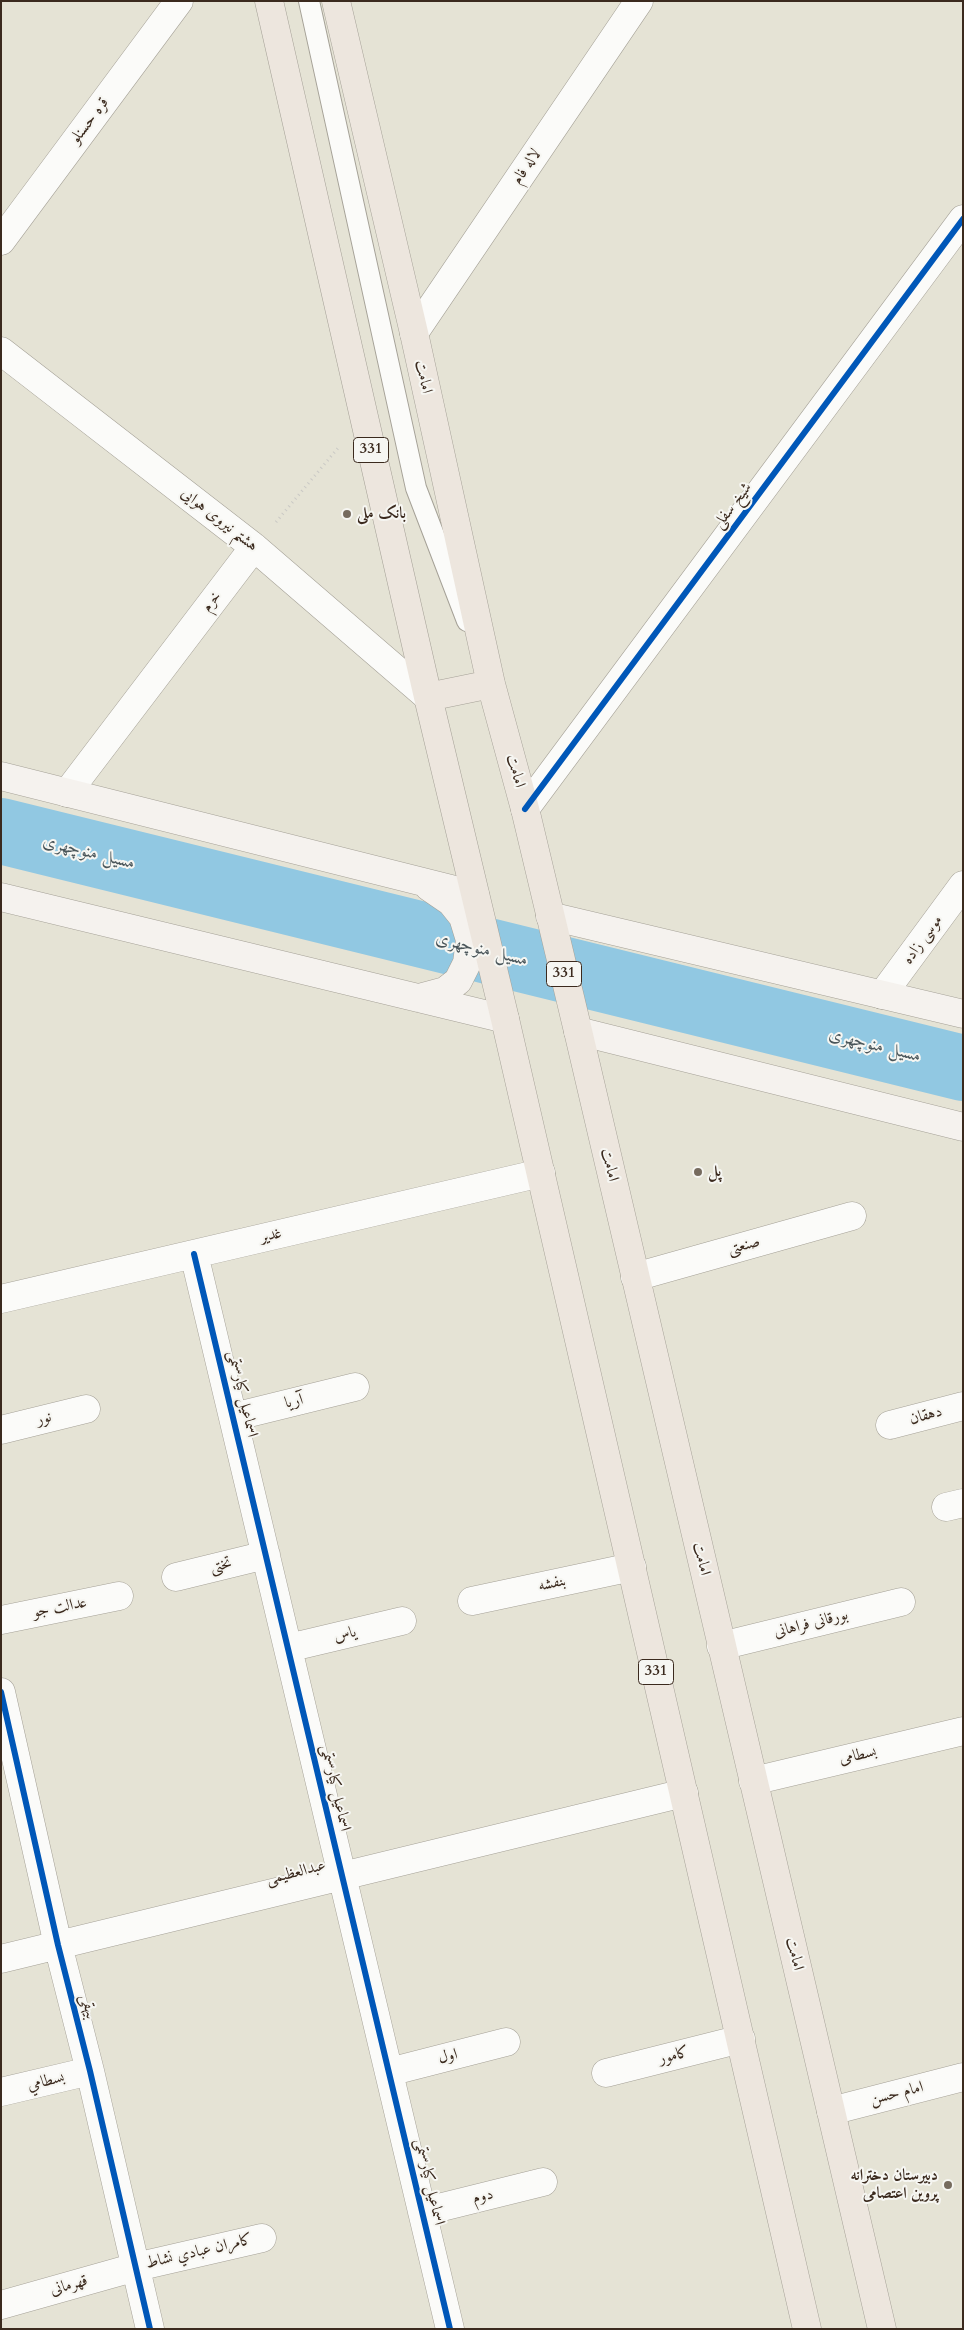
<!DOCTYPE html>
<meta charset="utf-8">
<style>
body{margin:0}
#map{position:relative;width:964px;height:2330px;overflow:hidden;background:#e5e3d5;font-family:Cardo,serif}
canvas{display:block}
.frame{position:absolute;inset:0;border:2px solid #3b2a1e;pointer-events:none}
</style>
<div id="map">
<canvas width="964" height="2330"></canvas>
<div class="frame"></div>
</div>
<script>
const context = document.querySelector('canvas').getContext('2d');
context.lineJoin = 'round';
const poly = rows => new Path2D(rows.map(r => 'M' + r).join(''));
function trace(path, color, width, dash) { context.strokeStyle = color; context.lineWidth = width; context.lineCap = dash ? 'butt' : 'round'; context.setLineDash(dash || []); context.stroke(path); }
function write(font, color, halo, rows, align = 'center') {
  context.font = font + ' Cardo,Amiri,serif'; context.lineWidth = 4; context.setLineDash([]); context.textBaseline = 'middle'; context.strokeStyle = halo; context.fillStyle = color; for (const [text, x, y, turn = 0] of rows) {
    context.save(); context.translate(x, y); context.rotate((+turn || 0) * Math.PI / 180); context.textAlign = isNaN(turn) ? turn : align; if (halo) context.strokeText(text, 0, 0); context.fillText(text, 0, 0); context.restore();
  }
}
trace(poly([
 [1,831,963,1068]
]), '#91c8e2', 66);
const service = poly([
 [309,1,416,488,467,621]
]);
const minor = poly([
 [1,241,179,1],
 [414,333,639,1],
 [1,351,254,547,428,697],
 [67,793,254,547],
 [525,809,963,219],
 [882,995,963,885],
 [194,1254,450,2329],
 [635,1277,852,1216],
 [1,1299,541,1173],
 [233,1417,355,1387],
 [890,1425,963,1406],
 [1,1430,86,1409],
 [946,1507,963,1503],
 [176,1577,266,1555],
 [472,1601,632,1567],
 [1,1620,119,1596],
 [721,1646,901,1602],
 [288,1648,402,1621],
 [1,1692,58,1945,90,2071,150,2329],
 [753,1781,963,1731],
 [1,1959,684,1793],
 [389,2072,506,2042],
 [606,2073,741,2039],
 [1,2092,90,2071],
 [831,2111,963,2077],
 [422,2212,543,2182],
 [1,2305,136,2267,262,2238]
]);
const secondary = poly([
 [1,776,475,895],
 [1,897,505,1019],
 [550,916,963,1014],
 [419,998,445,991,458,981,467,963,470,940,463,917,451,902,429,887],
 [578,1031,963,1127]
]);
const primary = poly([
 [269,1,428,697,505,1019,807,2329],
 [336,1,414,333,491,684,525,809,578,1031,882,2329],
 [428,697,491,684]
]);
trace(service, '#a5a197', 22);
trace(minor, '#a5a197', 29);
trace(secondary, '#a5a197', 29);
trace(primary, '#a5a197', 29);
trace(poly([
 [276,522,338,448]
]), '#cac9c5', 3, [1, 4]);
trace(service, '#fbfbf9', 20);
trace(minor, '#fbfbf9', 28);
trace(secondary, '#f5f2ee', 28);
trace(primary, '#ede6de', 28);
trace(poly([
 [525,809,963,219],
 [194,1254,450,2329],
 [1,1692,58,1945,90,2071,150,2329]
]), '#0057b8', 6);
for (const [x, y, r, color] of [
 [347,514,5,"#766b5e"],
 [698,1172,5,"#766b5e"],
 [948,2185,5,"#766b5e"]
]) { const dot = new Path2D(); dot.arc(x, y, r, 0, 2 * Math.PI); context.fillStyle = color; context.fill(dot); trace(dot, '#f6f6f2', 2); }
for (const [x, y, w] of [
 [371,450,35],
 [564,974,35],
 [656,1672,35]
]) { const box = new Path2D(); box.roundRect(x - w / 2, y - 12.5, w, 25, 4); context.fillStyle = '#f6f6f2'; context.fill(box); trace(box, '#3b2a1e', 1); }
write('bold 15px', '#3b2a1e', null, [
 ["331",371,450],
 ["331",564,974],
 ["331",656,1672]
]);
write('16px', '#3b2a1e', '#f6f6f2', [
 ["قره حسنلو",90,121,-53],
 ["لاله فام",527,167,-56],
 ["امامت",423,377,78],
 ["شیخ سفلی",733,506,-53],
 ["هشتم نیروی هوایی",219,520,38],
 ["خرم",212,602,-53],
 ["امامت",515,771,75],
 ["موسی زاده",923,940,-54],
 ["امامت",609,1165,77],
 ["غدیر",271,1236,-13],
 ["صنعتی",744,1246,-16],
 ["اسماعیل کیارستمی",242,1394,77],
 ["آریا",294,1402,-14],
 ["دهقان",926,1416,-15],
 ["نور",44,1419,-14],
 ["امامت",701,1559,77],
 ["تختی",221,1566,-14],
 ["بنفشه",552,1584,-12],
 ["عدالت جو",60,1608,-11],
 ["بورقانی فراهانی",811,1624,-14],
 ["یاس",345,1635,-14],
 ["بسطامی",858,1756,-13],
 ["اسماعیل کیارستمی",335,1788,77],
 ["عبدالعظیمی",296,1873,-14],
 ["امامت",794,1954,77],
 ["بیهقی",88,2007,76],
 ["کامور",674,2056,-14],
 ["اول",448,2057,-14],
 ["بسطامي",46,2082,-14],
 ["امام حسن",897,2094,-14],
 ["اسماعیل کیارستمی",429,2182,77],
 ["دوم",483,2197,-14],
 ["كامران عبادي نشاط",199,2252,-13],
 ["قهرمانی",69,2286,-16]
]);
write('bold 16px', '#3b2a1e', '#f6f6f2', [
 ["بانک ملی",357,514],
 ["پل",708,1172],
 ["دبیرستان دخترانه",938,2176,"right"],
 ["پروین اعتصامی",938,2194,"right"]
], 'left');
write('italic 18px', '#4a565a', '#f6f6f2', [
 ["مسیل منوچهری",89,853,14],
 ["مسیل منوچهری",482,950,14],
 ["مسیل منوچهری",875,1046,14]
]);
</script>
